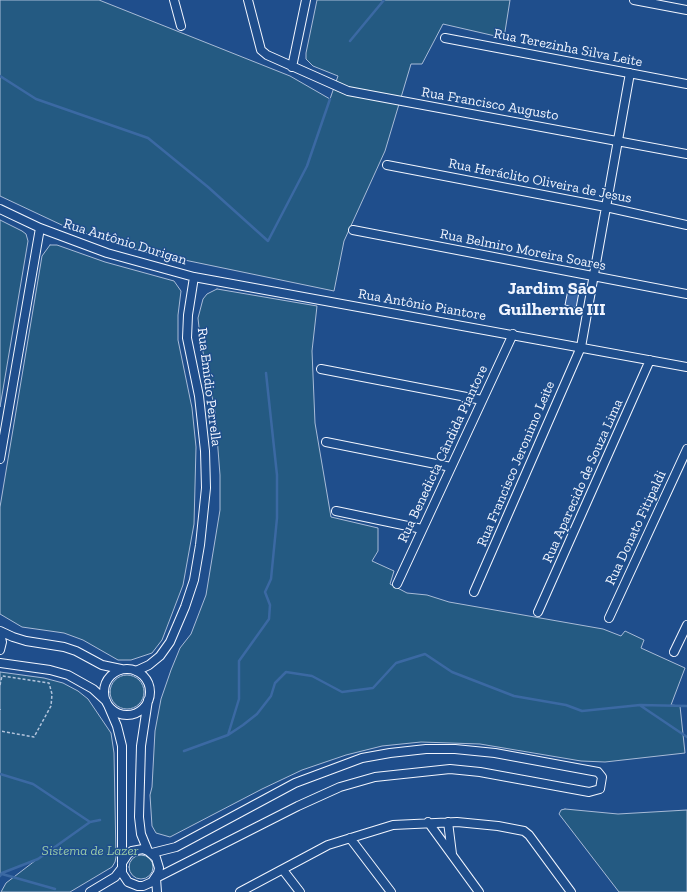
<!DOCTYPE html>
<meta charset="utf-8">
<style>
body{margin:0}
canvas{display:block;background:#1f4e8c}
</style>
<canvas width="687" height="892"></canvas>
<script>
const context = document.querySelector('canvas').getContext('2d');
context.lineJoin = 'round';
function paint(path, color) { context.fillStyle = color; context.fill(path, 'evenodd'); }
const poly = rows => new Path2D(rows.map(r => 'M' + r).join(''));
function trace(path, color, width, dash) { context.strokeStyle = color; context.lineWidth = width; context.lineCap = dash ? 'butt' : 'round'; context.setLineDash(dash || []); context.stroke(path); }
function write(font, color, halo, rows, align = 'center') {
  context.font = font + ' "Zilla Slab",serif'; context.lineWidth = 3; context.setLineDash([]); context.textBaseline = 'middle'; context.strokeStyle = halo; context.fillStyle = color; for (const [text, x, y, turn = 0] of rows) {
    context.save(); context.translate(x, y); context.rotate((+turn || 0) * Math.PI / 180); context.textAlign = isNaN(turn) ? turn : align; if (halo) context.strokeText(text, 0, 0); context.fillText(text, 0, 0); context.restore();
  }
}
const green = poly([
 [0,0,99,0,290,76,330,99,338,76,313,66,306,59,306,53,317,0,510,0,504,38,443,24,422,64,411,64,385,151,344,241,334,291,141,251,66,227,0,196,0,0],
 [0,220,22,231,26,234,28,241,0,407,0,220],
 [50,245,57,245,105,262,174,281,181,291,178,315,178,340,192,408,196,447,194,524,183,585,162,640,152,653,131,660,118,660,83,640,64,633,22,627,0,614,0,507,42,256,50,245],
 [217,289,317,306,312,351,315,423,331,517,378,528,378,551,372,561,394,571,390,584,407,593,427,595,449,602,603,629,621,636,625,631,644,640,641,648,685,668,671,705,680,706,685,753,605,762,581,761,480,744,421,742,382,746,346,755,302,770,262,789,170,837,156,833,152,826,150,795,152,787,155,731,161,699,171,670,180,648,191,634,206,595,220,510,220,475,215,411,200,337,198,318,203,299,207,294,217,289],
 [0,672,44,678,63,683,78,691,88,699,111,733,114,753,116,857,115,862,112,867,70,892,1,892,6,883,36,860,2,873,0,876,0,672],
 '110 692a17 17 0 1 1 34 0a17 17 0 1 1-34 0Z',
 [565,809,618,814,687,810,687,892,619,892,559,814,561,810,565,809],
 '129 867a12 12 0 1 1 24 0a12 12 0 1 1-24 0Z'
]);
paint(green, '#245a82');
trace(green, '#a8bbd7', 1);
trace(poly([
 [350,41,384,0],
 [0,76,36,99,148,138,208,187,268,241,307,166,330,99],
 [641,706,687,737],
 [228,735,239,699,239,661,269,619,270,605,265,592,271,579,277,518,277,475,266,373],
 [184,751,228,735,243,725,257,714,271,696,275,683,286,672,312,676,342,692,373,688,396,663,425,654,452,672,514,696,566,705,582,711,640,705,687,706],
 [0,774,33,784,90,822],
 [2,874,55,889],
 [0,876,2,873,38,859,90,822,100,820]
]), '#3b69a3', 2.5);
const building = poly([
 [569,285,577,286,576,291,579,292,576,308,565,305,569,285]
]);
paint(building, '#3563a3');
trace(building, '#f2f6ff', 1);
const minor = poly([
 [174,0,181,26],
 [248,0,261,50,267,55,348,91,687,154],
 [634,0,687,10],
 [445,38,687,84],
 [292,67,306,0],
 [387,165,606,207,687,225],
 [0,209,40,228,107,253,194,277,687,367],
 [353,230,687,294],
 [321,369,482,400],
 [326,442,451,467],
 [0,459,40,228],
 [336,511,422,529],
 [397,584,513,334],
 [474,592,581,347,630,73],
 [538,612,650,360],
 [609,618,687,449],
 [0,631,13,637,26,641,64,647,76,651,102,665,121,669],
 [0,633,2,642,0,650],
 [674,652,687,625],
 [0,663,50,670,68,675,93,689,106,701],
 '104 692a23 23 0 1 1 46 0a23 23 0 1 1-46 0Z',
 [136,671,149,665,160,656,170,642,185,607,194,580,200,545,206,488,205,451,199,396,187,338,188,315,194,277],
 [108,705,117,726,122,746,122,873,128,882,138,886,143,886,152,882,158,873,159,868,156,858,148,851,143,849,132,851,128,854,122,863],
 [428,822,479,892],
 [448,822,452,854],
 [350,838,391,892],
 [148,851,141,834,139,817,141,746,148,700],
 [152,853,176,847,295,783,362,758,390,753,426,749,455,749,495,753,598,772,602,777,600,789,589,792,480,772,450,769,375,777,340,787,298,806,156,878,157,892],
 [283,870,300,892],
 [90,892,115,877,122,868],
 [240,892,328,845,393,825,457,822,498,826,524,831,529,835,571,892]
]);
trace(minor, '#f2f6ff', 10);
trace(poly([
 [0,685,2,676,49,683,52,694,51,706,34,737,0,731],
 [0,709,0,710]
]), '#b3c4dc', 1.5, [3, 2]);
trace(minor, '#1f4e8c', 8);
write('14px', '#f2f6ff', '#1f4e8c', [
 ["Rua Terezinha Silva Leite",568,48,11],
 ["Rua Francisco Augusto",490,104,10],
 ["Rua Heráclito Oliveira de Jesus",540,181,11],
 ["Rua Antônio Durigan",125,242,17],
 ["Rua Belmiro Moreira Soares",523,250,11],
 ["Rua Antônio Piantore",422,305,10],
 ["Rua Emídio Perrella",209,387,83],
 ["Rua Benedicta Cândida Piantore",443,454,-65],
 ["Rua Francisco Jeronimo Leite",516,464,-67],
 ["Rua Aparecido de Souza Lima",583,481,-66],
 ["Rua Donato Fitipaldi",636,528,-65]
]);
write('italic 14px', '#97c8a6', '#1f4e8c', [
 ["Sistema de Lazer",90,851]
]);
write('bold 18px', '#f2f6ff', '#1f4e8c', [
 ["Jardim São",552,289],
 ["Guilherme III",552,310]
]);
</script>
